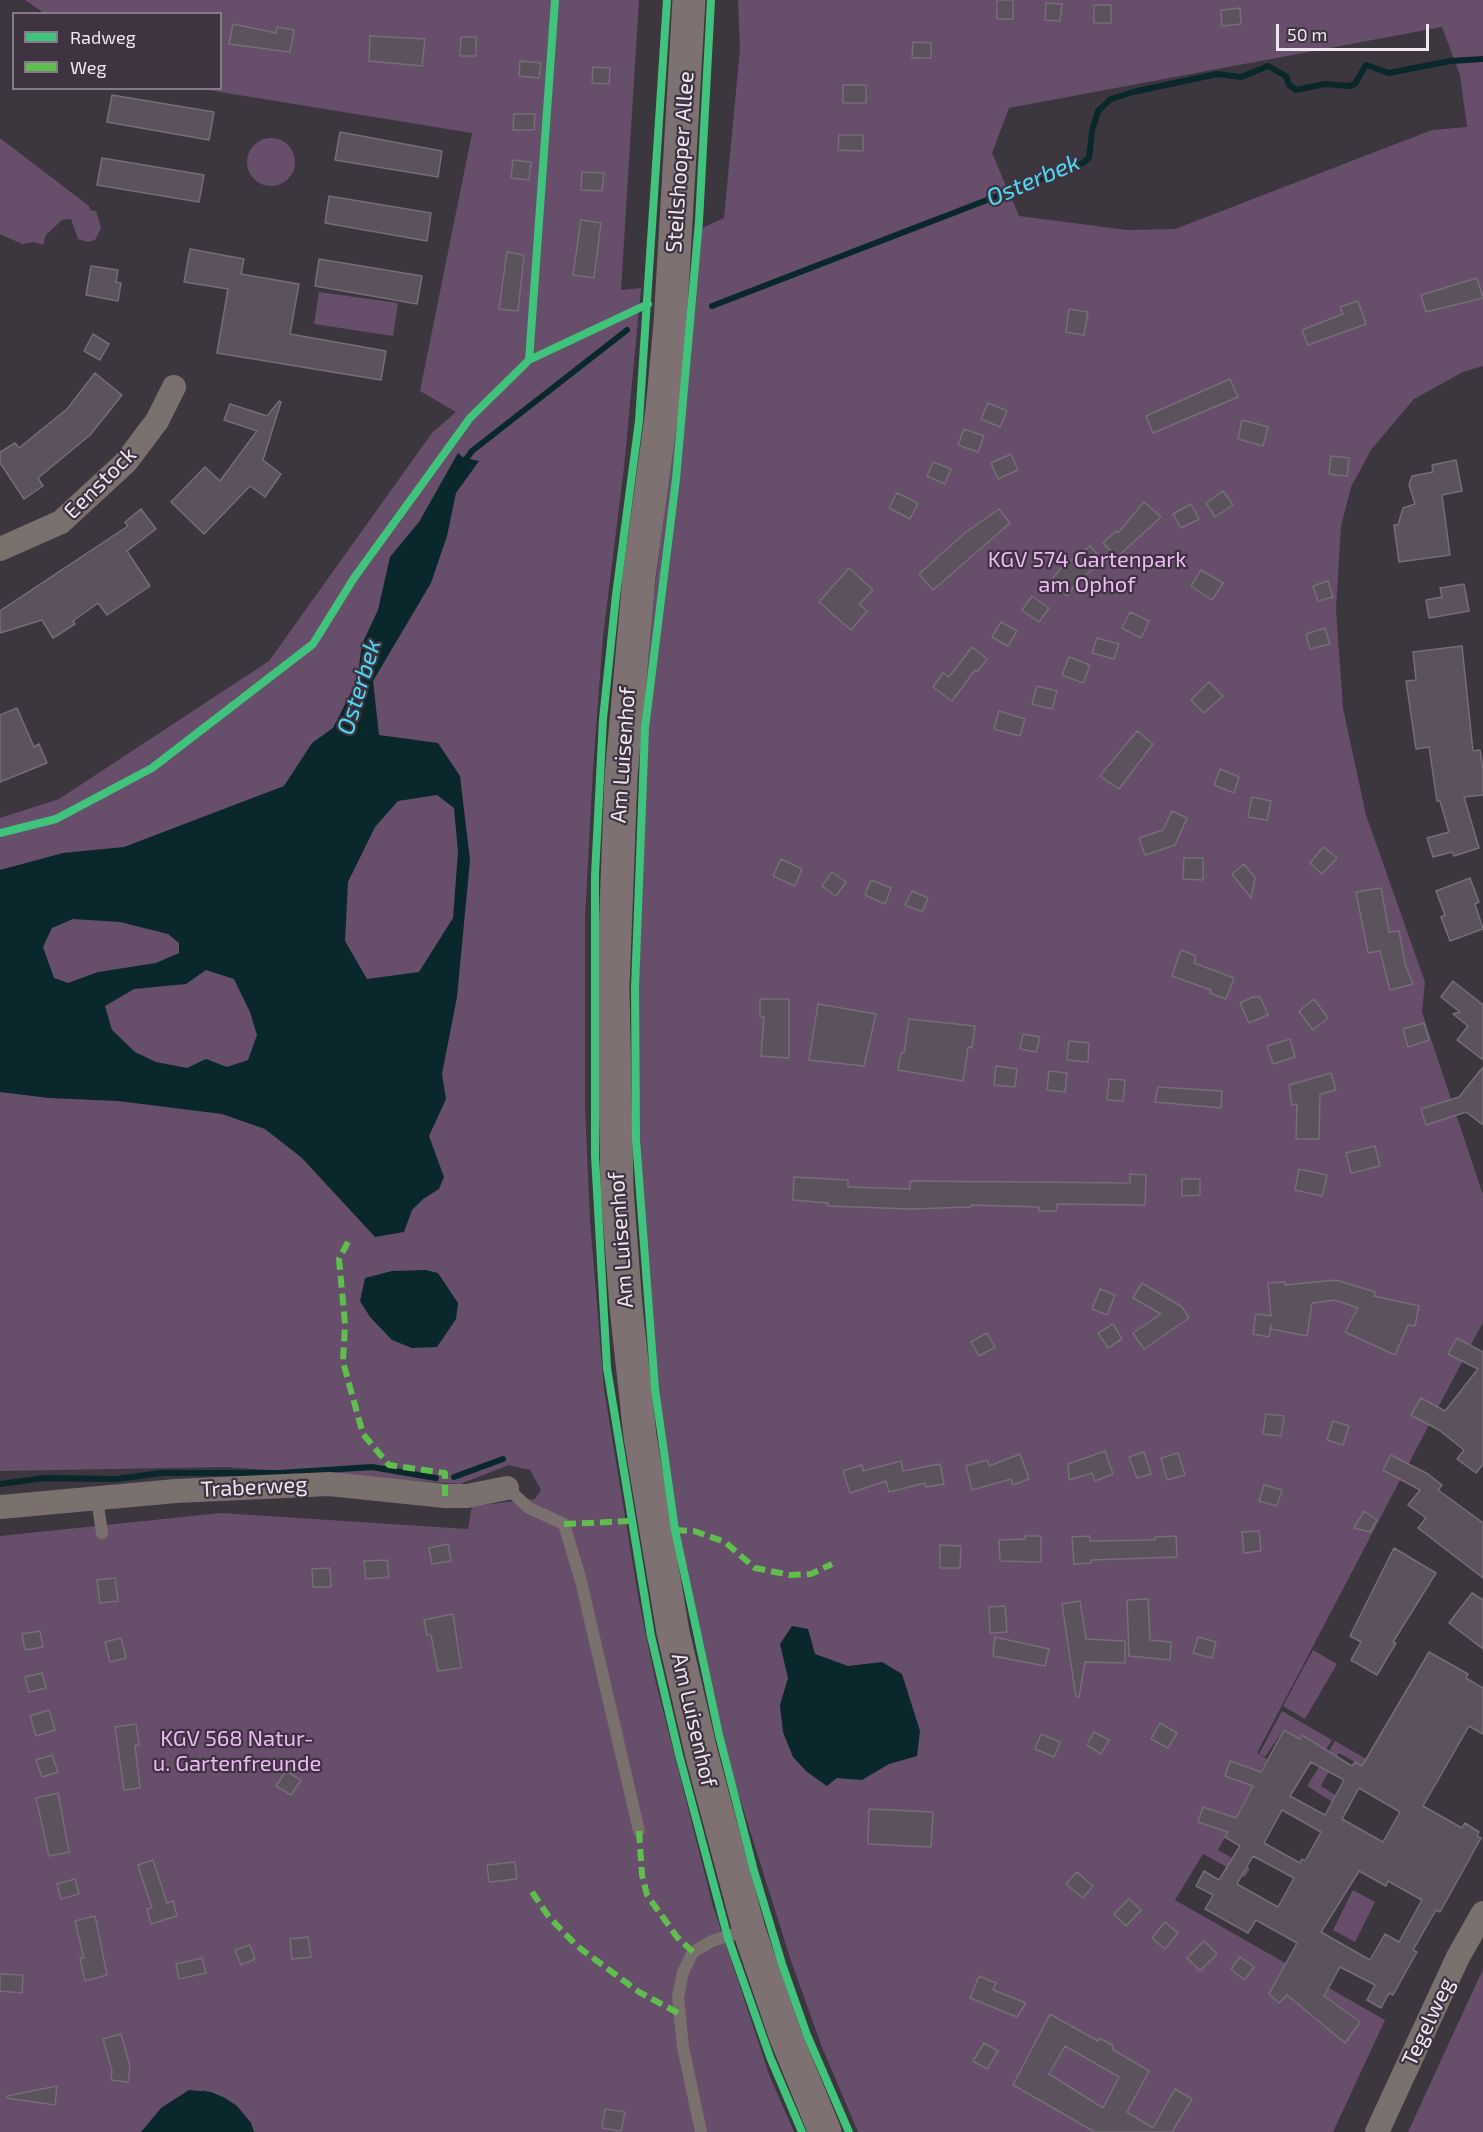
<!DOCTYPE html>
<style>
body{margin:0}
#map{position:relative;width:1483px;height:2132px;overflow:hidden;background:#3c363e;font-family:"Exo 2",sans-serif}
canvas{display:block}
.legend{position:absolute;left:12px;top:12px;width:210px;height:78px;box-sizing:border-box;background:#3f3241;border:2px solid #857a87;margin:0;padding:8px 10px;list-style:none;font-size:18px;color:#efe6f0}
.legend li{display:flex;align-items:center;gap:12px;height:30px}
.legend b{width:30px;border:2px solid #857a87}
.scale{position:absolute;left:1276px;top:24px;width:153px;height:27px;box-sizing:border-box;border:3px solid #efe6f0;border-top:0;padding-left:8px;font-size:18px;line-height:21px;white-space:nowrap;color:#efe6f0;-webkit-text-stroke:4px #3f3241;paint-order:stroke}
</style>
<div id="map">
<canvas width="1483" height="2132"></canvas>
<ul class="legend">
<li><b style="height:8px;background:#40c37c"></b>Radweg</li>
<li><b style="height:8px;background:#5fbe4e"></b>Weg</li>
</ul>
<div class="scale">50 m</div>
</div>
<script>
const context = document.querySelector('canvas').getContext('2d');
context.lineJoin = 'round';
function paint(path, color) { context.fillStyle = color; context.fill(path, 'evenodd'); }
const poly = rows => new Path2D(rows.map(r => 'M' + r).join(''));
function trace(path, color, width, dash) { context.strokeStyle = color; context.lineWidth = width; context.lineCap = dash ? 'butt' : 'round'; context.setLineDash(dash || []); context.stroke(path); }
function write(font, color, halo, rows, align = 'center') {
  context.font = font + ' "Exo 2",sans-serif'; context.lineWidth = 4.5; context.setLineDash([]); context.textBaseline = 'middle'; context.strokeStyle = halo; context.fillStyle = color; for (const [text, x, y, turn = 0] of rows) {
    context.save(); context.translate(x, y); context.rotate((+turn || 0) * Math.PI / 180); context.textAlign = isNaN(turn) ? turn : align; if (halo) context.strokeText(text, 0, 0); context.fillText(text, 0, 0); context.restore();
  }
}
paint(poly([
 [25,0,639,0,621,290,641,288,624,467,603,637,593,768,585,918,585,1106,590,1221,604,1389,639,1601,655,1679,713,1906,770,2077,794,2132,254,2132,251,2123,237,2106,225,2098,203,2090,141,2132,0,2132,0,1536,221,1513,468,1529,472,1506,535,1499,541,1490,530,1470,509,1465,460,1484,226,1467,0,1471,0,818,59,799,269,661,432,433,456,412,420,391,472,133,202,89,220,88,220,14,44,13],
 [738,0,1483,0,1483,366,1463,372,1414,399,1371,450,1351,487,1341,526,1336,609,1343,708,1366,815,1425,982,1422,1012,1483,1195,1483,1322,1257,1753,1267,1759,1218,1850,1250,1868,1245,1877,1203,1854,1175,1900,1385,2020,1333,2132,858,2132,822,2047,791,1961,706,1691,662,1466,636,1109,641,697,700,229,724,218,740,49],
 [1442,27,1460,75,1467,127,1432,130,1175,229,1127,230,1019,216,992,153,1009,108],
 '247 162a24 24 0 1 1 48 0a24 24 0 1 1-48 0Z',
 [0,138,89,206,90,210,96,211,101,228,95,240,88,242,78,239,71,219,62,220,46,235,43,245,34,242,22,244,0,234],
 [319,292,398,303,393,336,314,324],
 [1313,1650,1337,1664,1305,1719,1283,1706],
 [1282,1711,1332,1740,1318,1763,1315,1746,1316,1743,1302,1734,1299,1738,1284,1729,1265,1757,1259,1754],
 [1335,1741,1375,1764,1371,1771,1339,1753,1321,1786,1351,1805,1347,1811,1307,1786],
 [1353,1890,1375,1902,1355,1942,1333,1930],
 [1483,1969,1483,2132,1408,2132]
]), '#674e6b');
paint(poly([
 [458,453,464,458,479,461,456,493,447,536,431,583,373,681,379,735,438,743,460,776,470,860,457,997,442,1074,446,1099,429,1136,444,1177,439,1189,423,1199,412,1210,404,1232,375,1237,302,1158,265,1129,222,1114,118,1101,49,1098,0,1092,0,870,63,853,124,847,284,786,312,743,333,728,357,681,362,644,378,610,390,557,419,522],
 [437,795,454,808,458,852,453,918,419,972,367,979,345,941,348,882,375,827,398,801],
 [73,919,120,922,168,934,179,943,179,953,156,963,98,972,68,983,54,978,43,947,52,928],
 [206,970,234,979,250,1012,257,1035,248,1060,227,1067,206,1059,187,1068,156,1062,135,1052,112,1030,105,1006,134,989,186,984],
 [426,1270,438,1273,458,1303,456,1319,437,1347,412,1348,392,1340,370,1317,360,1301,365,1278,392,1271],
 [792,1626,808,1629,815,1654,848,1666,882,1662,902,1674,920,1731,917,1756,889,1764,862,1780,837,1778,827,1786,807,1772,793,1757,783,1732,780,1705,788,1678,780,1644],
 [189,2090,211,2092,225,2098,237,2106,251,2123,254,2132,141,2132,161,2108]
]), '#0a272c');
trace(poly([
 [712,306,1083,163,1089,158,1092,131,1098,111,1111,99,1133,92,1217,74,1241,77,1268,66,1286,76,1289,85,1296,90,1325,84,1348,86,1355,84,1366,65,1389,73,1450,61,1483,59],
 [461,466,472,451,627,330],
 [454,1477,503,1459],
 [0,1484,45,1478,116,1479,161,1473,280,1473,372,1467,436,1478]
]), '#0a272c', 6);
const building = poly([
 [997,0,1013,0,1013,19,997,19,997,0],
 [1046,3,1062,4,1060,21,1045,20,1046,3],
 [1094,5,1111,5,1111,23,1094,23,1094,5],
 [1240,8,1241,24,1222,26,1221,10,1240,8],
 [233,24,276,33,277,27,294,30,290,52,229,44,233,24],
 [370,36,425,39,422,66,369,61,370,36],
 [461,37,476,37,476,56,460,56,461,37],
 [913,42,931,43,931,58,912,58,913,42],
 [520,61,541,63,539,78,519,76,520,61],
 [593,67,610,68,609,84,592,83,593,67],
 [843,85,866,85,866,103,843,103,843,85],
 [112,95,214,112,209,140,107,122,112,95],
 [514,114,535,114,534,130,513,130,514,114],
 [340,132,442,151,438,177,335,160,340,132],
 [839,135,863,135,863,151,838,150,839,135],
 [102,158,204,175,199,202,97,185,102,158],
 [513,160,531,162,529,180,511,178,513,160],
 [582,172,604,173,602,191,581,190,582,172],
 [329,196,431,213,427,241,325,223,329,196],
 [581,220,601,223,594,278,573,275,581,220],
 [190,249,244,259,241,274,299,284,290,334,386,351,381,380,217,353,228,289,184,282,190,249],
 [507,252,524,255,518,311,499,309,507,252],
 [319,259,422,276,417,304,315,286,319,259],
 [91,266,118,270,116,282,121,283,118,301,86,295,91,266],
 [1477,278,1483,298,1426,312,1421,295,1477,278],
 [1358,301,1366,324,1308,345,1302,330,1343,314,1340,307,1358,301],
 [1069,309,1088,312,1084,335,1066,332,1069,309],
 [93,334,109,344,100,360,84,351,93,334],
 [95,373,122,395,90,435,38,478,43,486,24,499,0,463,0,452,15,443,19,448,67,409,95,373],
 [1230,379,1238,397,1153,433,1146,416,1230,379],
 [279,401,281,402,263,460,281,474,265,497,250,486,204,534,171,502,205,467,220,481,257,431,224,420,230,404,267,416,279,401],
 [988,403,1007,411,1000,427,981,419,988,403],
 [1242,420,1268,427,1263,446,1238,439,1242,420],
 [964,429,984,436,978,452,958,445,964,429],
 [1011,454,1018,470,998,479,991,463,1011,454],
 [1331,456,1349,458,1347,476,1329,474,1331,456],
 [1456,460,1462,491,1442,495,1450,555,1399,562,1394,525,1398,525,1403,508,1415,504,1409,485,1412,476,1433,472,1432,465,1456,460],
 [933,462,951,469,945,484,927,476,933,462],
 [1223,491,1233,505,1215,517,1206,503,1223,491],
 [897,493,918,503,910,519,889,508,897,493],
 [1144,502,1161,517,1117,557,1103,543,1116,531,1118,533,1144,502],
 [1191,504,1199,519,1181,528,1173,514,1191,504],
 [141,509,156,529,127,551,150,586,107,615,98,603,73,621,75,624,53,638,42,620,0,633,0,611,128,526,125,522,141,509],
 [999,509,1010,523,933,590,919,574,965,533,999,509],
 [1090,546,1103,561,1078,581,1067,596,1050,582,1061,568,1090,546],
 [849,568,873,590,859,604,867,611,851,630,819,602,849,568],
 [1201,570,1223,583,1212,600,1191,586,1201,570],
 [1328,581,1333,597,1318,601,1313,586,1328,581],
 [1464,584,1469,611,1429,618,1426,600,1442,597,1440,588,1464,584],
 [1032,596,1049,608,1039,622,1022,610,1032,596],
 [1130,612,1149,621,1141,638,1122,628,1130,612],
 [1001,622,1017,631,1008,646,992,637,1001,622],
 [1325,628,1330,644,1310,649,1306,634,1325,628],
 [1097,638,1119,644,1114,659,1092,653,1097,638],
 [1462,646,1473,751,1480,750,1483,769,1483,795,1464,797,1479,848,1454,856,1452,852,1433,857,1427,838,1449,832,1440,801,1437,801,1429,747,1416,749,1406,681,1416,680,1413,652,1462,646],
 [972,647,987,659,977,672,975,670,952,701,933,687,943,673,949,677,972,647],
 [1069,657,1090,665,1083,683,1062,675,1069,657],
 [1209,682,1223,696,1204,713,1191,700,1209,682],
 [1037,686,1057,691,1052,709,1032,704,1037,686],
 [17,708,34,747,39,744,47,763,0,782,0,715,17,708],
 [999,711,1025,719,1020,736,994,729,999,711],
 [1137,731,1153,744,1119,789,1100,776,1137,731],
 [1220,769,1239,777,1234,793,1214,785,1220,769],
 [1252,797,1271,801,1267,820,1248,817,1252,797],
 [1172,811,1187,818,1175,845,1145,855,1139,838,1163,830,1172,811],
 [1323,847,1337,858,1322,874,1310,863,1323,847],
 [1184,858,1203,858,1203,880,1183,879,1184,858],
 [781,859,802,869,795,886,773,876,781,859],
 [1244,864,1255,878,1251,898,1232,874,1244,864],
 [832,872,846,882,836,896,822,886,832,872],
 [1470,878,1479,902,1475,904,1483,929,1450,941,1441,917,1445,915,1436,891,1470,878],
 [871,880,891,888,885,904,865,895,871,880],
 [1381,888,1389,932,1399,931,1405,964,1413,984,1390,990,1380,951,1368,953,1356,892,1381,888],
 [912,891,928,898,922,912,905,905,912,891],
 [1181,950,1196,956,1194,963,1234,978,1226,999,1210,993,1211,990,1172,976,1181,950],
 [1453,981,1483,1005,1483,1060,1457,1040,1468,1026,1453,1014,1460,1012,1441,997,1453,981],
 [1253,997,1260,997,1268,1015,1249,1023,1240,1003,1253,997],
 [760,999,789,999,789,1058,761,1056,764,1017,760,1017,760,999],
 [1314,999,1328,1018,1313,1030,1299,1011,1314,999],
 [818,1004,876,1014,864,1066,809,1060,818,1004],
 [909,1019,975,1026,972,1048,968,1047,963,1081,898,1070,901,1053,904,1053,909,1019],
 [1424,1023,1429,1040,1408,1047,1403,1029,1424,1023],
 [1023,1034,1040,1037,1036,1052,1020,1049,1023,1034],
 [1290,1039,1295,1057,1273,1064,1267,1046,1290,1039],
 [1069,1041,1089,1043,1088,1062,1067,1060,1069,1041],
 [996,1066,1017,1069,1015,1087,994,1085,996,1066],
 [1483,1067,1483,1125,1466,1112,1426,1125,1421,1109,1459,1097,1483,1067],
 [1049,1071,1067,1073,1065,1092,1047,1090,1049,1071],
 [1331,1073,1336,1090,1320,1094,1319,1139,1296,1139,1297,1104,1292,1105,1289,1085,1331,1073],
 [1109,1079,1125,1080,1123,1101,1107,1100,1109,1079],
 [1158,1087,1222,1091,1221,1108,1155,1102,1158,1087],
 [1375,1146,1380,1166,1351,1173,1346,1153,1375,1146],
 [1299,1169,1327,1175,1322,1196,1295,1190,1299,1169],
 [1130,1174,1146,1175,1145,1205,1057,1204,1056,1211,1039,1211,1039,1207,971,1205,971,1207,910,1209,828,1206,828,1203,793,1200,794,1177,848,1180,848,1187,910,1189,910,1181,1130,1183,1130,1174],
 [1182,1179,1200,1179,1200,1195,1182,1196,1182,1179],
 [1336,1280,1375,1292,1374,1296,1419,1306,1415,1326,1408,1325,1395,1355,1345,1332,1358,1308,1335,1300,1312,1303,1307,1336,1271,1329,1271,1325,1269,1337,1253,1334,1256,1314,1271,1316,1268,1283,1285,1282,1285,1285,1336,1280],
 [1142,1283,1182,1307,1189,1318,1144,1349,1133,1333,1161,1314,1133,1298,1142,1283],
 [1100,1289,1115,1295,1107,1315,1092,1309,1100,1289],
 [1113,1324,1122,1339,1108,1348,1098,1333,1113,1324],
 [987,1333,995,1347,979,1356,971,1342,987,1333],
 [1457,1338,1483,1352,1483,1464,1476,1473,1457,1459,1464,1450,1439,1430,1411,1415,1421,1398,1445,1411,1478,1369,1448,1354,1457,1338],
 [1266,1414,1284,1416,1281,1436,1263,1434,1266,1414],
 [1333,1421,1349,1426,1343,1445,1327,1440,1333,1421],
 [1105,1451,1113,1474,1095,1481,1092,1473,1069,1480,1068,1464,1105,1451],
 [1144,1452,1151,1474,1137,1478,1129,1457,1144,1452],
 [1178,1453,1185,1475,1167,1480,1161,1458,1178,1453],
 [1020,1454,1029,1479,1013,1485,1011,1479,972,1490,966,1466,987,1460,989,1466,1020,1454],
 [1391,1455,1428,1474,1442,1485,1438,1490,1483,1523,1483,1578,1418,1528,1426,1518,1408,1505,1420,1490,1383,1470,1391,1455],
 [901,1461,903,1471,940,1464,944,1484,926,1487,925,1483,889,1492,886,1481,850,1493,843,1471,862,1465,863,1471,901,1461],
 [1264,1485,1282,1490,1277,1506,1259,1501,1264,1485],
 [1364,1511,1377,1520,1370,1532,1354,1528,1364,1511],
 [1259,1531,1261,1551,1244,1553,1242,1532,1259,1531],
 [1025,1536,1041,1536,1041,1562,1000,1561,999,1540,1025,1539,1025,1536],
 [1090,1536,1090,1541,1155,1540,1155,1537,1176,1536,1177,1557,1091,1560,1091,1563,1074,1564,1072,1537,1090,1536],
 [448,1544,451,1561,432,1564,429,1548,448,1544],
 [940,1545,961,1546,960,1568,940,1568,940,1545],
 [1394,1548,1436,1573,1393,1642,1396,1643,1377,1675,1351,1660,1361,1642,1350,1636,1394,1548],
 [387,1560,389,1577,366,1579,364,1561,387,1560],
 [330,1568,331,1587,313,1587,312,1569,330,1568],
 [115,1578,118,1601,100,1603,97,1580,115,1578],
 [1472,1593,1483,1600,1483,1649,1449,1623,1472,1593],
 [1148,1599,1150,1640,1171,1642,1170,1660,1129,1656,1127,1600,1148,1599],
 [1080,1601,1086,1639,1125,1641,1125,1663,1085,1662,1079,1697,1076,1697,1062,1604,1080,1601],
 [1005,1606,1007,1632,990,1633,989,1607,1005,1606],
 [453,1614,461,1668,438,1671,431,1635,427,1635,424,1620,453,1614],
 [40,1631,43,1647,25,1650,22,1634,40,1631],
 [995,1637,1049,1649,1045,1666,993,1656,995,1637],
 [1198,1637,1216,1642,1212,1658,1193,1653,1198,1637],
 [121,1638,126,1658,110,1662,105,1642,121,1638],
 [1429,1652,1468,1674,1466,1678,1483,1688,1483,1734,1469,1726,1423,1806,1462,1828,1465,1823,1479,1832,1477,1836,1481,1838,1440,1912,1436,1910,1413,1950,1417,1952,1393,1995,1389,1993,1381,2008,1367,2000,1375,1985,1340,1967,1324,1996,1360,2022,1345,2043,1287,1995,1279,2003,1269,1994,1297,1943,1256,1920,1248,1933,1205,1909,1213,1895,1196,1886,1204,1871,1219,1880,1240,1846,1225,1837,1228,1832,1198,1822,1203,1807,1236,1818,1253,1786,1225,1776,1230,1761,1261,1772,1284,1730,1300,1739,1302,1735,1352,1766,1355,1762,1362,1766,1429,1652],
 [1311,1762,1344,1780,1325,1815,1290,1796,1311,1762],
 [1359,1788,1400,1812,1383,1842,1342,1819,1359,1788],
 [1282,1810,1321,1832,1305,1861,1302,1859,1300,1863,1264,1843,1282,1810],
 [1253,1856,1294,1878,1278,1907,1237,1884,1253,1856],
 [1359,1871,1386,1886,1388,1881,1422,1900,1399,1942,1385,1934,1370,1960,1321,1932,1359,1871],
 [42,1673,46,1688,29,1692,25,1677,42,1673],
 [49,1710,55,1730,36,1736,30,1716,49,1710],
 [1160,1723,1177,1733,1168,1748,1151,1739,1160,1723],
 [136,1724,139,1745,135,1746,140,1788,124,1790,115,1727,136,1724],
 [1094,1732,1109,1740,1101,1754,1087,1745,1094,1732],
 [1041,1734,1060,1742,1054,1757,1035,1749,1041,1734],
 [52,1755,58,1772,42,1777,36,1760,52,1755],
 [286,1771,301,1780,291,1795,276,1786,286,1771],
 [58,1793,69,1852,49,1856,36,1798,58,1793],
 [869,1809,933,1812,931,1847,868,1844,869,1809],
 [153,1860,167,1903,173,1901,177,1916,151,1924,147,1909,152,1908,138,1865,153,1860],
 [515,1862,517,1879,489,1882,487,1865,515,1862],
 [1077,1872,1093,1886,1083,1898,1066,1884,1077,1872],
 [75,1879,79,1894,61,1899,57,1884,75,1879],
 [1129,1899,1141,1910,1126,1926,1114,1914,1129,1899],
 [95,1916,107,1975,85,1981,80,1958,84,1958,75,1921,95,1916],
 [1165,1922,1178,1933,1165,1949,1152,1938,1165,1922],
 [308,1937,311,1957,292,1959,290,1939,308,1937],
 [1204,1941,1217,1954,1200,1971,1187,1958,1204,1941],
 [250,1945,255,1959,241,1965,235,1950,250,1945],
 [1240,1957,1254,1967,1244,1980,1231,1969,1240,1957],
 [202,1958,206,1973,179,1979,176,1964,202,1958],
 [0,1974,23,1975,22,1993,0,1991,0,1974],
 [979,1976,996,1983,993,1990,1026,2003,1017,2017,970,1998,979,1976],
 [1050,2014,1098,2041,1100,2038,1113,2046,1112,2049,1149,2071,1127,2112,1153,2128,1175,2089,1192,2099,1172,2132,1095,2132,1013,2085,1050,2014],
 [1065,2046,1119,2077,1103,2108,1049,2074,1065,2046],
 [121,2034,130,2066,128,2082,111,2080,112,2071,103,2039,121,2034],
 [984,2043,998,2051,987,2069,973,2061,984,2043],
 [57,2086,55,2105,7,2098,7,2096,57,2086],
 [605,2109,625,2112,621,2131,602,2128,605,2109]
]);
paint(building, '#5c525e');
trace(building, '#746e75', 1.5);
trace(poly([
 [507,1488,529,1508,564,1524,581,1581,639,1831],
 [97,1499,102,1533],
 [701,2132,683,2047,678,1997,683,1972,693,1952,712,1941,748,1930]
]), '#7a706e', 12);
trace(poly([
 [0,549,61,522,126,462,157,421,174,387],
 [0,1507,176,1491,329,1484,445,1496,467,1496,507,1488],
 [1377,2132,1458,1957,1483,1913]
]), '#7a706e', 24);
trace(poly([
 [689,0,670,324,662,410,639,577,621,777,613,987,617,1189,626,1307,640,1436,673,1632,702,1756,749,1930,785,2035,825,2132]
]), '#7d7271', 33);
trace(poly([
 [348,1242,339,1259,345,1324,343,1362,363,1434,389,1465,445,1473,445,1496],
 [564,1524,631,1521],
 [675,1530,694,1531,725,1542,755,1568,790,1575,811,1574,832,1564],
 [639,1831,642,1875,647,1895,677,1937,693,1952],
 [532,1892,549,1917,577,1946,639,1992,680,2014]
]), '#5fbe4e', 6, [12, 6]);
trace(poly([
 [667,0,639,421,616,595,603,719,595,875,595,1156,607,1368,651,1636,679,1755,728,1938,770,2057,802,2132],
 [711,0,699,221,676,479,645,728,635,987,636,1140,655,1389,675,1530,719,1735,754,1871,782,1964,807,2035,849,2132],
 [529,360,648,304],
 [0,833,56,819,152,768,313,644,354,578,470,418,529,360,555,0]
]), '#40c37c', 8);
write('22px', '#efe6f0', '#3f3241', [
 ["Steilshooper Allee",680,162,-86],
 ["Eenstock",100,483,-45],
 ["Am Luisenhof",623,755,-86],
 ["Am Luisenhof",621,1240,-94],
 ["Traberweg",254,1487,-3],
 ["Am Luisenhof",694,1720,77],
 ["Tegelweg",1428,2022,-65]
]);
write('22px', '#efbbf7', '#3f3241', [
 ["KGV 574 Gartenpark",1087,560],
 ["am Ophof",1087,585],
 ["KGV 568 Natur-",237,1739],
 ["u. Gartenfreunde",237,1764]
]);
write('italic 24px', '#4bdbf2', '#3f3241', [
 ["Osterbek",1033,180,-23],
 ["Osterbek",359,687,-73]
]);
</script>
